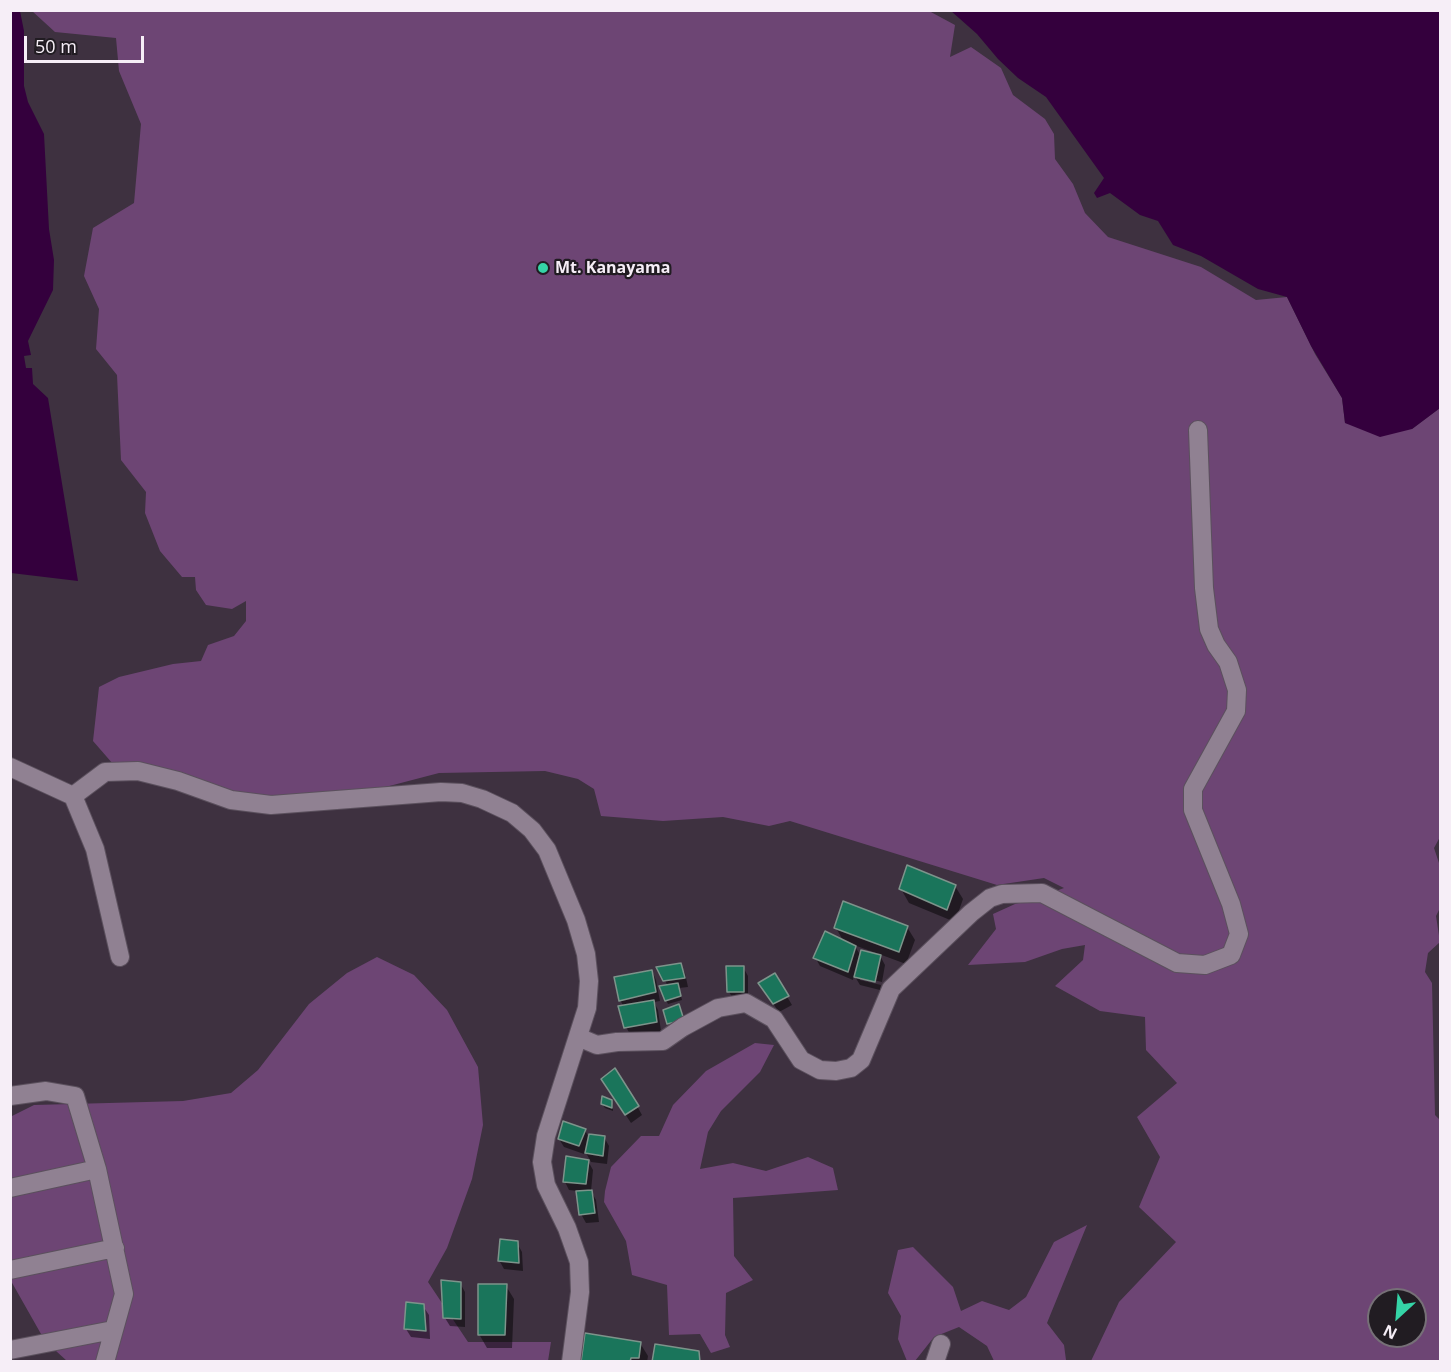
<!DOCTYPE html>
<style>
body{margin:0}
#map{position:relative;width:1451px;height:1372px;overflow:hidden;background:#3e3140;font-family:"Open Sans",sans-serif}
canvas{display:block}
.frame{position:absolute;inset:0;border:12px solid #f6eef7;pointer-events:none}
.north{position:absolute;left:1367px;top:1288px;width:60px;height:60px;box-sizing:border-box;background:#211c22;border:2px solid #767077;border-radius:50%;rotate:206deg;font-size:16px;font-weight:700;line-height:24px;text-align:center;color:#f6eef7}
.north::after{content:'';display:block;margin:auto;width:21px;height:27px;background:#35d4a7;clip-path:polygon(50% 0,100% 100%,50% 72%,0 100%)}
.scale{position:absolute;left:24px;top:36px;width:120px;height:27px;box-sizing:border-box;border:3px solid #f6eef7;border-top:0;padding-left:8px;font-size:18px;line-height:21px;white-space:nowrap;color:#f6eef7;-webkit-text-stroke:4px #211c22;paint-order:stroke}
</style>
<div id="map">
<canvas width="1451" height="1372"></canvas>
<div class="frame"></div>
<div class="north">N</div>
<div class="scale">50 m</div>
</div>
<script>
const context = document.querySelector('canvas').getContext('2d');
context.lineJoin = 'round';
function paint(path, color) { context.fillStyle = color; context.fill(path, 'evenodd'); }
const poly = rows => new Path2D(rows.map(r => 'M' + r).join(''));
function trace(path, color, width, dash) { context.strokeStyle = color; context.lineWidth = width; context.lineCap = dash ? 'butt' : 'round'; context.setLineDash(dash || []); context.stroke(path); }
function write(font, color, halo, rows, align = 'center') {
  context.font = font + ' "Open Sans",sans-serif'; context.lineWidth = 4.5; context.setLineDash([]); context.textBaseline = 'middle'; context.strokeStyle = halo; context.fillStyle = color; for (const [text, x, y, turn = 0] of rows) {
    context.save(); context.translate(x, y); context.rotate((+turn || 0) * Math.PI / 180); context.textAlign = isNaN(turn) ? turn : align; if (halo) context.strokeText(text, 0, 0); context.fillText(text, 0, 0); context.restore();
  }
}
paint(poly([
 [32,11,929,11,955,25,950,57,971,47,1001,68,1013,95,1045,119,1054,134,1055,159,1073,184,1085,213,1108,237,1201,267,1256,300,1287,297,1315,354,1342,398,1345,423,1412,429,1440,408,1440,837,1434,848,1440,866,1440,908,1436,916,1440,942,1428,953,1425,972,1432,983,1435,1115,1440,1120,1440,1361,994,1361,987,1346,959,1327,934,1337,915,1361,907,1361,898,1339,901,1316,888,1293,898,1250,913,1247,953,1287,961,1311,982,1301,1009,1310,1026,1297,1054,1242,1087,1225,1047,1323,1064,1345,1066,1360,1091,1361,1119,1302,1176,1242,1139,1207,1160,1157,1137,1117,1177,1083,1146,1050,1145,1017,1100,1011,1055,986,1083,960,1085,945,1062,949,1025,962,968,965,996,929,993,914,1015,904,1034,899,1064,888,1044,878,997,885,790,821,769,826,723,817,663,821,601,816,594,789,578,779,545,771,439,773,290,812,113,764,93,741,99,687,119,677,173,664,201,661,208,645,234,636,246,621,246,601,232,609,206,605,196,590,195,577,182,577,160,551,145,513,146,492,121,460,117,375,96,349,99,309,84,276,93,228,134,203,141,124,119,71,116,38,55,32],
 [1379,1300,1415,1300,1415,1336,1379,1336],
 [377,957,414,975,447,1010,478,1067,483,1125,472,1179,447,1248,428,1282,468,1342,551,1342,548,1361,67,1361,45,1341,11,1281,10,1117,34,1105,183,1101,231,1093,258,1070,309,1004,347,973],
 [755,1043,774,1045,760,1072,721,1111,708,1132,700,1169,733,1163,766,1171,808,1157,833,1168,838,1190,733,1198,734,1256,753,1280,726,1293,725,1335,730,1347,711,1353,700,1334,669,1335,667,1285,632,1275,626,1241,604,1202,605,1191,611,1167,641,1136,659,1136,673,1105,706,1071]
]), '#6d4574');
paint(poly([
 [20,11,24,31,24,86,28,102,44,134,49,229,54,260,53,290,28,341,31,355,24,356,26,368,32,368,33,384,48,398,78,581,11,573,10,11],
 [951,11,1440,11,1440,408,1412,429,1380,437,1345,423,1342,398,1311,346,1287,297,1258,289,1201,256,1173,245,1158,221,1140,215,1110,193,1097,198,1094,193,1104,178,1046,97,1018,78,998,59,977,34]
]), '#34003d');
paint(poly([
 [955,886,963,899,955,922,909,903,901,889],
 [907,927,915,940,906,964,879,954,885,965,882,982,860,977,860,980,881,985,880,990,860,985,854,975,853,980,820,966,815,957,844,942,836,928],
 [854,945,876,953,875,955,861,956],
 [680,965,685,973,688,987,679,988,682,1000,668,1004,666,1000,668,986,658,968],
 [743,967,748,976,748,1000,734,1000,729,992],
 [652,971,656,980,660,1001,654,1002,658,1010,661,1031,631,1036,626,1027,624,1007,620,1000],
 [774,975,792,1005,779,1012,765,992],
 [608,1088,637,1106,642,1115,631,1123],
 [610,1101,613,1105,613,1111,605,1108,602,1104],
 [585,1130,589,1138,604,1137,609,1146,607,1164,591,1162,585,1151,584,1154,564,1147,559,1139],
 [588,1161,593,1170,591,1191,596,1200,599,1222,586,1223,581,1214,577,1191,569,1190,565,1182],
 [517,1243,522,1252,523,1271,504,1269,499,1260],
 [460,1283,465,1292,465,1327,450,1326,445,1318],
 [506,1286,514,1299,512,1348,487,1348,479,1334],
 [423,1306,429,1315,430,1339,411,1337,406,1329],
 [640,1343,648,1356,647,1362,583,1362]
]), '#0007');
const building = poly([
 [907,865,956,885,947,910,899,889,907,865],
 [843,901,908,926,899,952,834,928,843,901],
 [825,931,856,946,848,972,813,958,825,931],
 [861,950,881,955,875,982,854,977,861,950],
 [681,963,685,978,663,981,656,967,681,963],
 [726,966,744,966,744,992,727,992,726,966],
 [652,970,656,992,619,1001,614,977,652,970],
 [775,973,789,996,773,1004,758,983,775,973],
 [678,983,681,996,665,1001,659,986,678,983],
 [654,1000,657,1022,624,1028,618,1006,654,1000],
 [679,1004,684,1020,667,1024,663,1010,679,1004],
 [615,1068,639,1106,625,1115,601,1079,615,1068],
 [602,1096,612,1100,612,1108,601,1104,602,1096],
 [563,1121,586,1129,579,1146,558,1139,563,1121],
 [589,1134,605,1136,603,1156,585,1153,589,1134],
 [566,1156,589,1160,586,1184,563,1182,566,1156],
 [592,1190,595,1213,579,1215,576,1191,592,1190],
 [500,1239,518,1241,519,1263,498,1261,500,1239],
 [441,1280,461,1282,461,1319,443,1318,441,1280],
 [478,1284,507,1284,505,1335,478,1335,478,1284],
 [406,1302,424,1304,426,1331,404,1329,406,1302],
 [585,1333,641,1342,639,1358,631,1358,630,1362,581,1362,585,1333],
 [655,1344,699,1351,700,1362,652,1362,655,1344]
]);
paint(building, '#1a755b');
trace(building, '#7d948b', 1.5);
const minor = poly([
 [10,767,73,796,95,849,120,957],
 [73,796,105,772,138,771,178,781,231,800,271,805,441,792,462,793,482,799,512,813,532,830,547,850,576,920,586,954,589,981,587,1008,546,1136,542,1162,546,1185,567,1228,579,1262,580,1292,571,1362],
 [578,1037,597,1045,617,1042,663,1041,683,1027,718,1008,746,1003,774,1019,801,1060,820,1070,836,1071,851,1068,861,1060,891,989,971,913,990,898,1002,894,1042,893,1177,963,1205,965,1231,955,1239,934,1231,904,1193,810,1193,789,1236,711,1237,690,1228,662,1216,645,1209,629,1204,588,1198,430],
 [10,1096,46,1091,75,1096,97,1169,124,1294,105,1362],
 [10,1188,97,1169],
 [10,1270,115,1248],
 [10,1350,113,1330],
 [935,1362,941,1344]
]);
trace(minor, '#5b505d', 20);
trace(minor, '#908192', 18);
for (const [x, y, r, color] of [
 [543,268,6,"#35d4a7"]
]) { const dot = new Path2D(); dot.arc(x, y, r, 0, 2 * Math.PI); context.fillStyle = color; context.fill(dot); trace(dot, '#211c22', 2); }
write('bold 16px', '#f6eef7', '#211c22', [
 ["Mt. Kanayama",555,268]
], 'left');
</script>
